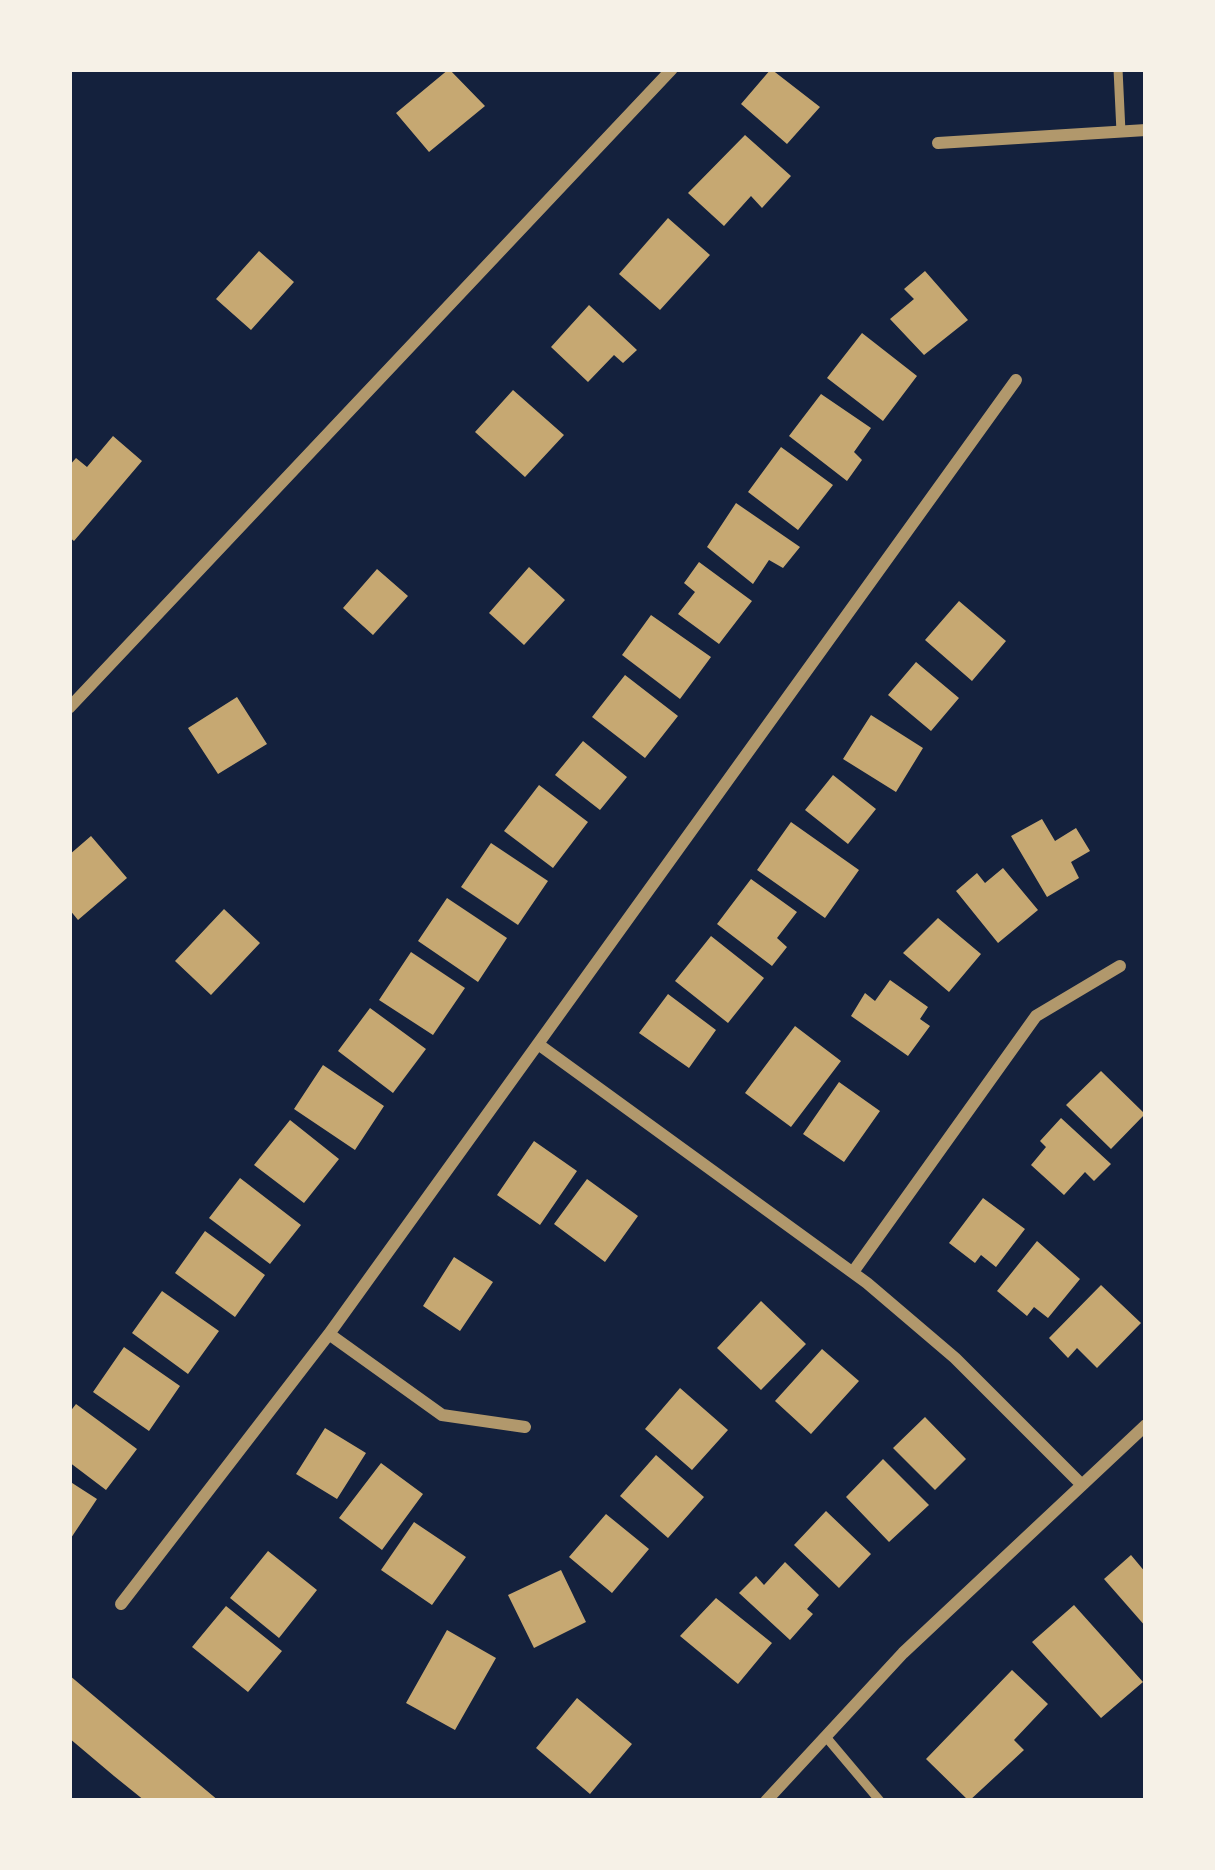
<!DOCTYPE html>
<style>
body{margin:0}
#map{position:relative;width:1215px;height:1870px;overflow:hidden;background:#14213d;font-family:"Fira Sans Condensed",sans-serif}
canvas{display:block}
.frame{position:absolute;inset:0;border:72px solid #f6f1e7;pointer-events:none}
</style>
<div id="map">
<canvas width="1215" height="1870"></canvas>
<div class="frame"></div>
</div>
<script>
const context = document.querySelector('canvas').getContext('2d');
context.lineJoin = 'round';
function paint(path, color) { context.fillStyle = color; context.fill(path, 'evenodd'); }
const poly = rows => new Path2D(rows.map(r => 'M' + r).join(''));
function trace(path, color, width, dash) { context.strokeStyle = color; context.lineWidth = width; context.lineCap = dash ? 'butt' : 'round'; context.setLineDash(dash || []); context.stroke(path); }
paint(poly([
 [449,69,485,106,429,152,396,113],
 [771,69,820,107,787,144,741,104],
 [745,135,791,176,762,208,751,196,724,226,688,193],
 [668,218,710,255,660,310,619,274],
 [259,251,294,282,251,330,216,299],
 [925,271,968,320,924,355,890,319,914,299,904,289],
 [589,305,637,350,623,363,614,355,588,382,551,347],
 [862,333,917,376,883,421,827,378],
 [513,390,564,435,525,477,475,432],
 [821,394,871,428,854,452,862,460,847,481,789,436],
 [113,436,142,461,74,541,69,537,69,466,76,458,87,467],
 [781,447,833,485,798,530,748,492],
 [736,503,800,547,783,568,769,560,753,584,707,547],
 [699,562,752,601,719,644,678,614,695,592,684,583],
 [529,567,565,600,524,645,489,613],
 [377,569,408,596,373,635,343,608],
 [959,601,1006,641,972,681,925,640],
 [651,615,711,657,680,699,622,655],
 [916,662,959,698,931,731,888,695],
 [625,675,678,716,645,758,592,717],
 [237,697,267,744,218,774,188,728],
 [871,715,923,748,896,792,843,759],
 [583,741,627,777,600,810,555,775],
 [833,775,876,809,848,844,805,810],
 [539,785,588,822,553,868,504,831],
 [1042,819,1055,841,1076,828,1090,851,1071,862,1079,878,1047,897,1011,836],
 [791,822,859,870,825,918,757,870],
 [91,836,127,878,78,920,69,909,69,855],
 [491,843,548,881,518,925,461,887],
 [1003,868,1038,910,998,943,956,891,977,873,985,883],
 [751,879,797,912,777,938,787,947,772,966,717,924],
 [447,898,507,938,478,982,418,941],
 [224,909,260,943,211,995,175,961],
 [938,918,981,954,949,992,903,953],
 [711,936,764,978,728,1023,675,981],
 [411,952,465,988,433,1035,379,1000],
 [890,980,928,1007,920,1019,930,1026,908,1056,851,1016,865,993,875,1001],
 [668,994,716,1030,689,1068,639,1033],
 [370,1008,426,1049,393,1093,338,1051],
 [795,1026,841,1061,791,1127,745,1093],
 [323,1065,384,1106,355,1150,294,1109],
 [1101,1071,1145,1114,1111,1149,1066,1105],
 [839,1082,880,1111,844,1162,803,1134],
 [1061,1118,1111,1164,1094,1181,1085,1172,1064,1195,1031,1165,1046,1147,1040,1141],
 [290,1120,339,1159,304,1203,254,1165],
 [534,1141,577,1171,540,1225,497,1195],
 [240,1178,301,1225,270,1264,209,1218],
 [587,1179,638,1216,605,1262,554,1224],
 [983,1198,1025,1229,996,1267,981,1255,975,1263,949,1243],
 [205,1231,265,1275,235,1317,175,1273],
 [1037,1241,1080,1279,1048,1318,1034,1307,1027,1316,997,1291],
 [454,1257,493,1282,460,1331,423,1306],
 [1101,1285,1141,1323,1097,1368,1077,1348,1068,1358,1049,1338],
 [162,1291,219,1331,188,1374,132,1333],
 [761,1301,806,1344,761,1390,717,1348],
 [124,1347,180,1386,149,1431,93,1392],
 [822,1349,859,1381,811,1434,775,1401],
 [680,1388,728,1430,692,1470,645,1429],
 [76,1404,137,1449,106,1490,69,1462,69,1413],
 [925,1417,966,1459,935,1490,893,1448],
 [325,1428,366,1453,337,1499,296,1474],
 [656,1455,704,1497,668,1538,620,1496],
 [883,1459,929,1505,889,1542,846,1497],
 [381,1463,423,1494,382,1550,339,1518],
 [69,1481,97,1499,69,1541],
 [826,1511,871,1554,839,1588,794,1545],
 [606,1514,649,1549,612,1593,569,1557],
 [414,1522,466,1557,432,1605,381,1570],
 [268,1551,317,1590,279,1638,230,1598],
 [1131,1555,1146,1573,1146,1627,1104,1579],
 [785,1562,819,1595,807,1609,813,1614,790,1640,739,1593,756,1576,764,1585],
 [561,1570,586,1622,534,1648,508,1595],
 [716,1598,772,1643,738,1684,680,1636],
 [1074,1605,1143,1682,1101,1718,1032,1642],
 [226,1606,282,1651,248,1692,192,1647],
 [447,1630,496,1658,455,1730,406,1703],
 [1012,1670,1048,1704,1014,1740,1024,1750,969,1801,926,1759],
 [69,1675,145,1739,219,1801,145,1801,114,1776,69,1738],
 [577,1698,632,1744,590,1794,536,1748]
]), '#c6a872');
trace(poly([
 [1118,69,1121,132],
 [826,1737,880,1801]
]), '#b1986c', 9);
trace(poly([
 [938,143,1146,130],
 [69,708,672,69],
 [538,1044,867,1283,955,1358,1080,1483],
 [853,1272,1036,1016,1120,966],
 [329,1334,442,1415,525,1427],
 [121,1604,329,1334,1016,380],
 [766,1801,903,1653,1146,1425]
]), '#b1986c', 12);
</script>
